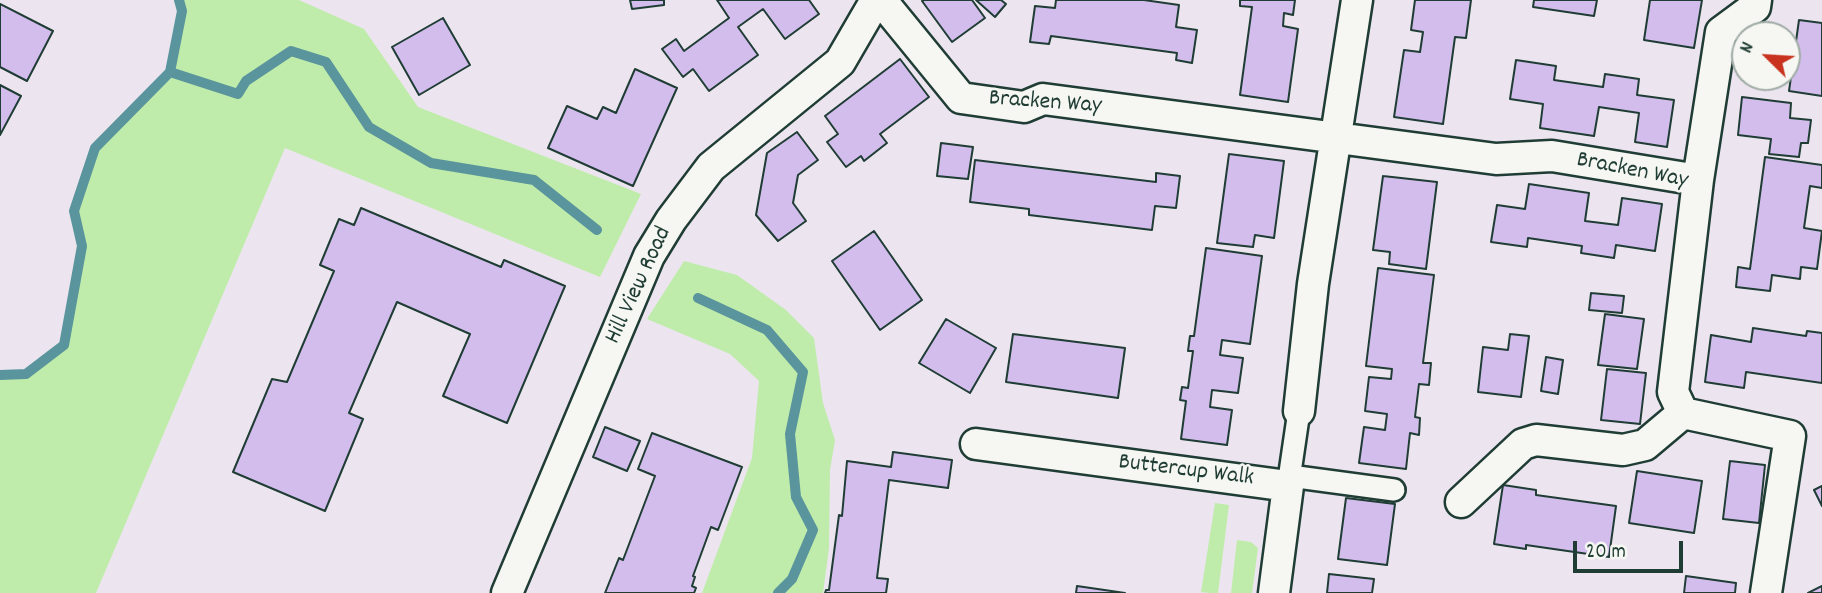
<!DOCTYPE html>
<style>
body{margin:0}
#map{position:relative;width:1822px;height:593px;overflow:hidden;background:#ece5f0;font-family:Dekko,sans-serif}
canvas{display:block}
.north{position:absolute;left:1731px;top:21px;width:70px;height:70px;box-sizing:border-box;background:#f6f6f2;border:2px solid #a0aca6;border-radius:50%;rotate:294deg;font-size:19px;font-weight:700;line-height:28px;text-align:center;color:#1f3d34}
.north::after{content:'';display:block;margin:auto;width:24px;height:32px;background:#c8321e;clip-path:polygon(50% 0,100% 100%,50% 72%,0 100%)}
.scale{position:absolute;left:1573px;top:541px;width:110px;height:32px;box-sizing:border-box;border:4px solid #1f3d34;border-top:0;padding-left:9px;font-size:21px;line-height:24px;white-space:nowrap;color:#1f3d34;-webkit-text-stroke:5px #f6f6f2;paint-order:stroke}
</style>
<div id="map">
<canvas width="1822" height="593"></canvas>
<div class="north">N</div>
<div class="scale">20 m</div>
</div>
<script>
const context = document.querySelector('canvas').getContext('2d');
context.lineJoin = 'round';
function paint(path, color) { context.fillStyle = color; context.fill(path, 'evenodd'); }
const poly = rows => new Path2D(rows.map(r => 'M' + r).join(''));
function trace(path, color, width, dash) { context.strokeStyle = color; context.lineWidth = width; context.lineCap = dash ? 'butt' : 'round'; context.setLineDash(dash || []); context.stroke(path); }
function write(font, color, halo, rows, align = 'center') {
  context.font = font + ' Dekko,sans-serif'; context.lineWidth = 5; context.setLineDash([]); context.textBaseline = 'middle'; context.strokeStyle = halo; context.fillStyle = color; for (const [text, x, y, turn = 0] of rows) {
    context.save(); context.translate(x, y); context.rotate((+turn || 0) * Math.PI / 180); context.textAlign = isNaN(turn) ? turn : align; if (halo) context.strokeText(text, 0, 0); context.fillText(text, 0, 0); context.restore();
  }
}
paint(poly([
 [179,0,299,0,364,29,418,107,641,194,600,277,285,148,96,593,0,593,0,375,26,374,64,345,82,247,74,211,76,196,95,148,170,72,182,11],
 [684,261,737,275,786,310,814,338,823,403,835,440,830,470,829,548,823,593,702,593,752,458,759,381,730,354,647,319],
 [1215,503,1229,505,1218,593,1210,593,1201,592],
 [1237,540,1251,542,1258,548,1252,593,1231,593]
]), '#bfecaa');
trace(poly([
 [170,72,238,94,246,81,291,51,326,62,369,127,431,163,534,180,597,230],
 [698,298,767,330,803,372,790,434,796,497,813,530,792,579,778,593],
 [0,375,26,374,64,345,82,246,74,211,95,148,170,72,182,11,179,0]
]), '#5a949c', 10);
const building = poly([
 [630,0,664,0,664,5,632,9,630,0],
 [809,0,819,14,785,39,763,9,738,27,758,55,709,91,693,69,683,77,662,49,676,39,684,51,729,18,717,0,809,0],
 [924,0,972,0,985,18,952,42,922,1,924,0],
 [976,0,1001,0,1006,4,995,17,976,0],
 [1056,0,1144,0,1179,5,1176,27,1197,30,1192,63,1176,60,1177,53,1051,36,1049,44,1030,42,1035,6,1055,8,1056,0],
 [1240,0,1295,0,1293,15,1284,13,1283,26,1298,29,1288,102,1240,95,1252,7,1240,6,1240,0],
 [1415,0,1471,0,1466,38,1455,37,1443,124,1394,117,1404,50,1420,52,1423,32,1411,30,1415,0],
 [1534,0,1597,0,1594,16,1533,7,1534,0],
 [1650,0,1702,0,1694,48,1644,40,1650,0],
 [0,4,53,31,27,81,0,67,0,4],
 [443,18,470,65,419,95,392,47,443,18],
 [1799,20,1822,23,1822,96,1789,91,1799,20],
 [900,59,929,97,880,134,887,143,864,161,861,156,846,167,827,142,838,134,825,116,900,59],
 [1516,60,1556,66,1554,80,1603,87,1605,74,1639,79,1637,95,1674,100,1667,147,1635,142,1639,113,1599,107,1594,136,1540,128,1543,104,1510,99,1516,60],
 [635,69,677,88,633,186,548,148,567,106,597,119,603,107,616,113,635,69],
 [0,85,21,96,0,135,0,85],
 [1742,97,1791,103,1790,118,1811,120,1808,143,1801,143,1799,157,1769,154,1771,139,1738,135,1742,97],
 [797,132,818,160,798,175,793,203,806,221,778,241,756,215,767,153,797,132],
 [941,143,973,147,968,179,937,176,941,143],
 [1229,154,1284,161,1274,238,1255,235,1253,247,1217,243,1229,154],
 [1765,157,1822,165,1822,188,1810,186,1804,228,1822,231,1817,269,1801,267,1800,279,1772,275,1770,291,1736,287,1738,267,1750,269,1765,157],
 [975,160,1156,182,1156,173,1180,176,1176,208,1155,206,1152,230,1029,215,1029,209,970,202,975,160],
 [1383,176,1437,182,1426,269,1389,264,1390,252,1373,250,1383,176],
 [1529,184,1589,193,1585,221,1618,225,1622,198,1662,204,1655,251,1616,245,1614,258,1581,253,1582,246,1528,238,1527,247,1491,242,1497,205,1525,209,1529,184],
 [361,208,501,267,504,260,565,286,507,423,443,396,470,334,397,302,349,413,363,419,325,511,233,472,272,379,287,382,334,271,320,265,339,219,354,225,361,208],
 [874,231,922,300,880,330,832,261,874,231],
 [1206,248,1262,256,1250,344,1222,340,1220,355,1243,358,1238,393,1212,390,1210,407,1232,410,1227,445,1181,439,1186,401,1180,400,1182,387,1188,388,1193,351,1188,351,1190,336,1194,336,1206,248],
 [1378,268,1434,275,1423,363,1431,363,1429,385,1419,384,1415,417,1420,418,1419,435,1410,433,1406,469,1359,463,1364,427,1385,430,1387,414,1365,411,1369,377,1391,379,1392,369,1366,366,1378,268],
 [1591,293,1624,296,1622,313,1589,310,1591,293],
 [1605,314,1644,319,1637,369,1598,365,1605,314],
 [946,319,996,348,970,393,919,363,946,319],
 [1753,328,1806,336,1807,331,1822,333,1822,383,1746,372,1744,388,1705,382,1711,335,1751,342,1753,328],
 [1013,334,1125,348,1118,398,1006,382,1013,334],
 [1510,334,1529,336,1521,397,1478,392,1483,347,1508,350,1510,334],
 [1546,357,1563,360,1558,394,1541,391,1546,357],
 [1607,369,1646,373,1640,424,1601,420,1607,369],
 [605,427,640,441,627,471,593,457,605,427],
 [652,433,742,467,718,530,711,527,693,576,695,577,692,586,696,588,694,593,605,593,619,558,623,560,655,476,638,469,652,433],
 [893,452,952,460,948,488,889,480,877,578,888,579,886,593,825,593,826,590,829,590,839,515,842,516,847,461,891,467,893,452],
 [1730,461,1765,465,1759,523,1723,519,1730,461],
 [1637,471,1702,481,1694,533,1629,523,1637,471],
 [1503,485,1536,490,1536,495,1616,506,1609,557,1526,545,1526,549,1494,544,1503,485],
 [1822,486,1822,506,1814,490,1822,486],
 [1346,498,1395,504,1387,565,1338,559,1346,498],
 [1329,574,1374,579,1372,593,1327,593,1329,574],
 [1686,576,1736,583,1735,593,1684,593,1686,576],
 [1077,586,1125,593,1076,593,1077,586],
 [1822,586,1822,593,1808,593,1822,586]
]);
paint(building, '#d3bded');
trace(building, '#1f3d34', 2);
const pedestrian = poly([
 [1290,476,1394,490],
 [1288,486,1299,411]
]);
const minor = poly([
 [881,0,961,98,1024,107,1043,99,1496,159,1552,156,1698,180,1673,392,1683,413],
 [1698,180,1721,32,1755,7,1756,0],
 [1299,411,1313,284,1357,0],
 [1683,413,1790,436,1766,593],
 [976,444,1288,486,1274,593],
 [1461,502,1523,444,1536,440,1623,450,1645,445,1683,413],
 [507,593,649,256,671,220,711,167,840,62,876,0]
]);
trace(pedestrian, '#1f3d34', 26);
trace(minor, '#1f3d34', 35);
trace(pedestrian, '#f6f6f2', 21);
trace(minor, '#f6f6f2', 30);
write('24px', '#1f3d34', '#f6f6f2', [
 ["Bracken Way",1045,104,4],
 ["Bracken Way",1632,172,11],
 ["Hill View Road",640,286,-65],
 ["Buttercup Walk",1186,472,7]
]);
</script>
